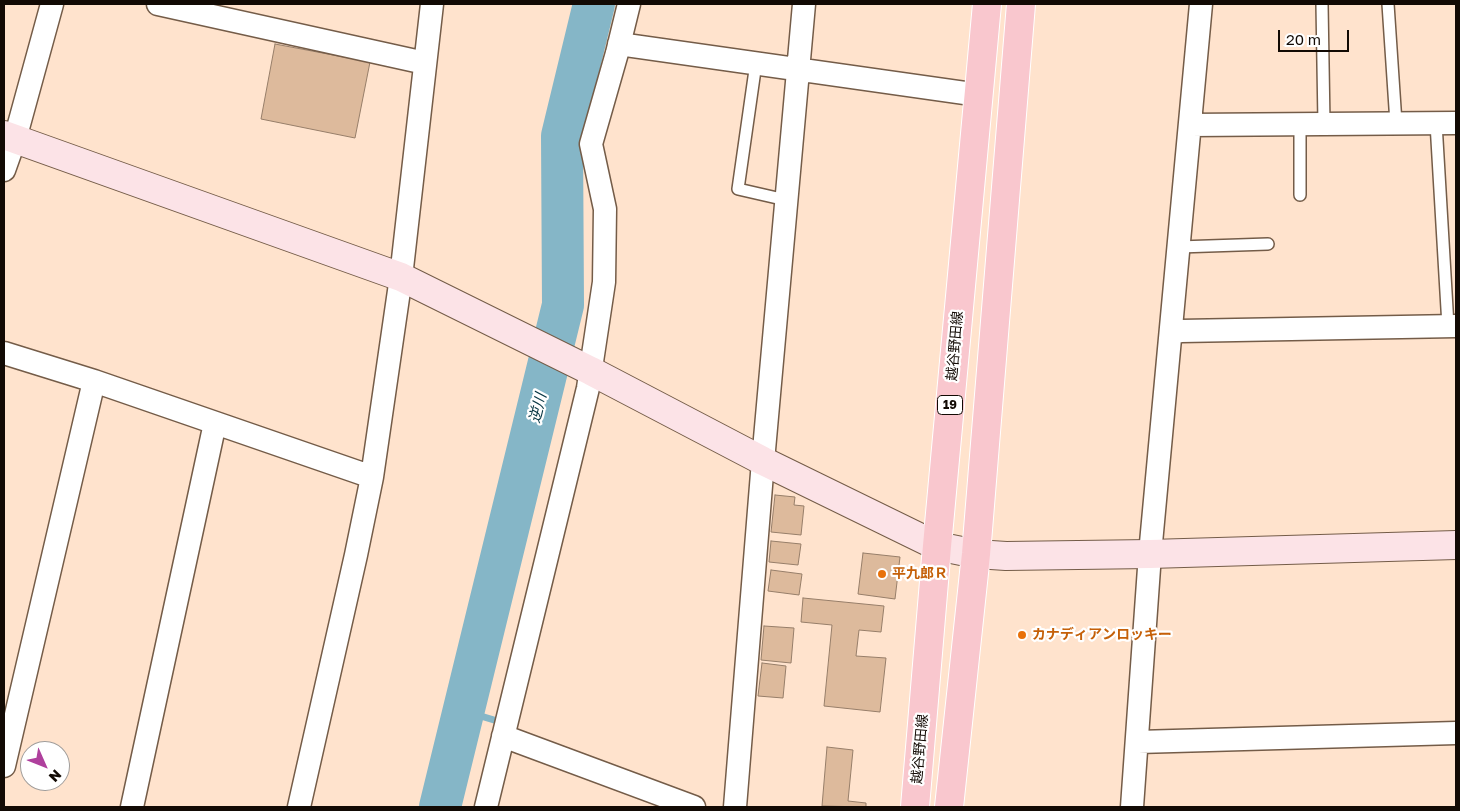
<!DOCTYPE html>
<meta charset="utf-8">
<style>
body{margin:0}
#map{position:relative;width:1460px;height:811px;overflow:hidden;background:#ffe3cd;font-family:"Golos Text",sans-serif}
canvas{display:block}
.frame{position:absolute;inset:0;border:5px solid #120a04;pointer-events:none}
.north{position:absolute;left:20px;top:741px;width:50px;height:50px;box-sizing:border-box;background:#fff;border:1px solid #a09d9b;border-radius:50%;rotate:134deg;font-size:14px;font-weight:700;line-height:20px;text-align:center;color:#120a04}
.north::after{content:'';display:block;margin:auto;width:18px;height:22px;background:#af409d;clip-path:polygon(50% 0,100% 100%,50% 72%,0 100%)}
.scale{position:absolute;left:1278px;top:30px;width:71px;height:22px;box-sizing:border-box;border:2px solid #120a04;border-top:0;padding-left:6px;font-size:15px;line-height:18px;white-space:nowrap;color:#120a04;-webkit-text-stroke:4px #fff;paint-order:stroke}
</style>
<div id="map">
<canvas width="1460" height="811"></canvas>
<div class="frame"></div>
<div class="north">N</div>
<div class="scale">20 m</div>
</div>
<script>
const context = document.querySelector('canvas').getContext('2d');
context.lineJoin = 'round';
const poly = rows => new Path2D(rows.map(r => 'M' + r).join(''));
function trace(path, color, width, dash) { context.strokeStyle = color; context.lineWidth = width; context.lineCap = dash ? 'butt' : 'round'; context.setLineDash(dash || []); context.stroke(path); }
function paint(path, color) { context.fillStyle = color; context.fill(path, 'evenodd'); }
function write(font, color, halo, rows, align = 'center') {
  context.font = font + ' "Golos Text","Noto Sans JP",sans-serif'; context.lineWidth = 4.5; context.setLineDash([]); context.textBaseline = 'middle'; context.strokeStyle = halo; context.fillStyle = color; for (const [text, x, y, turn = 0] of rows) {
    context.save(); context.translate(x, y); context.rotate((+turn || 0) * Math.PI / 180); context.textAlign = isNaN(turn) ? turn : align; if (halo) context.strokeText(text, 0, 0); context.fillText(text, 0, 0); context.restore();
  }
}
trace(poly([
 [464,711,494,720]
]), '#85b6c7', 7);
trace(poly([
 [440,807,563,305,562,136,594,4]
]), '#85b6c7', 42);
const building = poly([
 [275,44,370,62,355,138,261,119,275,44],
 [775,495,795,497,794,505,804,506,801,535,771,532,775,495],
 [771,541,801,544,798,565,769,562,771,541],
 [863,553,900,557,895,599,858,594,863,553],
 [771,570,802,574,799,595,768,591,771,570],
 [803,598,884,606,881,632,859,630,856,656,886,658,880,712,824,706,832,625,801,622,803,598],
 [764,626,794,628,791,663,761,660,764,626],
 [762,663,786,666,783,698,758,696,762,663],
 [827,747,853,750,848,801,866,803,866,807,822,806,827,747]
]);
paint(building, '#ddba9c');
trace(building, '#977e69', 1);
const lane = poly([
 [1322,4,1324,124],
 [1388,4,1396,123],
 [756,63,738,189,786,200],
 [1436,123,1448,326],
 [1300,124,1300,195],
 [1179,247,1268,244]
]);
const street = poly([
 [158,4,425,63],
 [619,44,979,95],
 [1190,125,1456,123],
 [4,170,15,139,52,4],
 [1172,333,1181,331,1456,326],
 [4,353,94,381,372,477],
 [503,736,694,807],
 [1138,742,1456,733],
 [4,766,94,381],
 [132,807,215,423],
 [299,807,356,555,372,477,401,277,432,4],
 [486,807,588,388,604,282,605,209,591,144,617,53,629,4],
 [735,807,763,461,804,4],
 [1132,807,1150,554,1201,4]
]);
const secondary = poly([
 [4,135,401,277,591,371,763,461,937,546,976,554,1006,556,1150,554,1456,545]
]);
const primary = poly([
 [915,807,937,546,987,4],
 [949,807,976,554,1021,4]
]);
trace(lane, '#745c48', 14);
trace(street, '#745c48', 25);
trace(secondary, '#745c48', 30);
trace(primary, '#fff', 30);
trace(lane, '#fff', 11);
trace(street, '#fff', 22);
trace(secondary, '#fce3e7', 28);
trace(primary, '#f9c7ce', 28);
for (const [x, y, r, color] of [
 [882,574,5,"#e8710a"],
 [1022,635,5,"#e8710a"]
]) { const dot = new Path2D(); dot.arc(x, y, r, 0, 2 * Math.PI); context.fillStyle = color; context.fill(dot); trace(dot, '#fff', 2); }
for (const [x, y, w] of [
 [950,405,25]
]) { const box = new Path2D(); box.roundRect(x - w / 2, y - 9.5, w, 19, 4); context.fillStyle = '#fff'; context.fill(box); trace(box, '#120a04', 1); }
write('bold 12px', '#120a04', null, [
 ["19",950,405]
]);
write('14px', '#120a04', '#fff', [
 ["越谷野田線",955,346,-85],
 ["越谷野田線",920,749,-85]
]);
write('bold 14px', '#c56008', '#fff', [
 ["平九郎Ｒ",892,574],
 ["カナディアンロッキー",1032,635]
], 'left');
write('italic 15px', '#063542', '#fff', [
 ["逆川",538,408,-76]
]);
</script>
